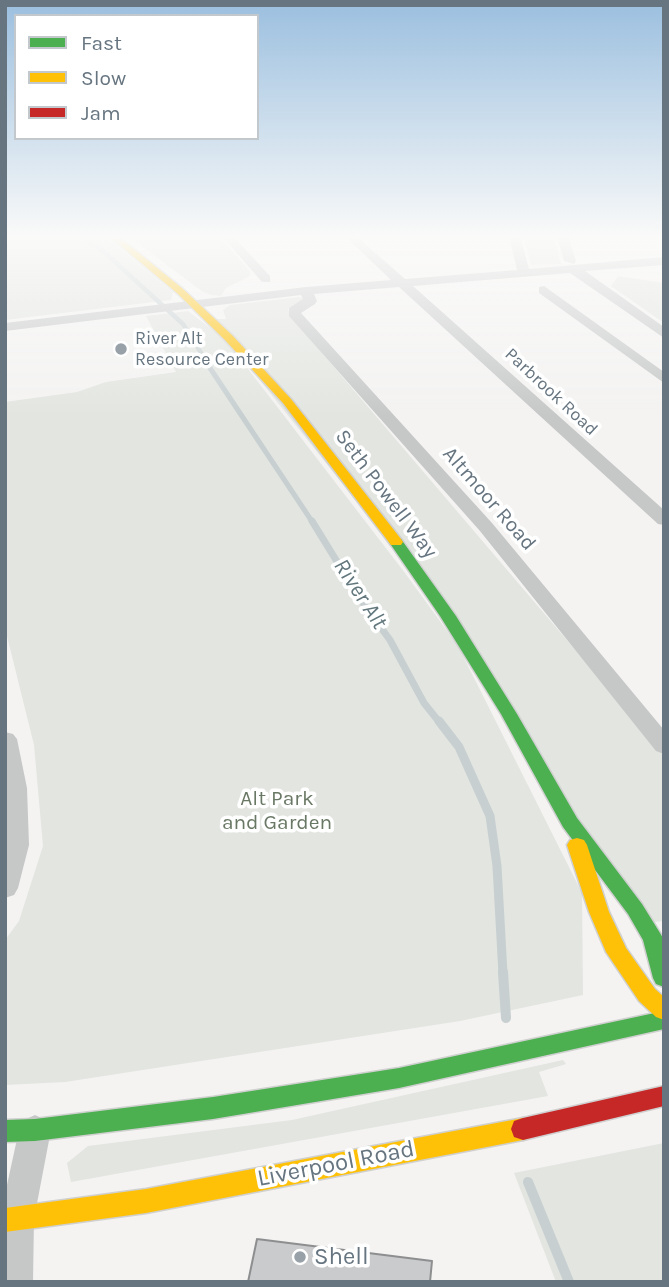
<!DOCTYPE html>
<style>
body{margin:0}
#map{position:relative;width:669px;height:1287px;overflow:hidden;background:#f4f3f2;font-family:Karla,sans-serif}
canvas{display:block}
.frame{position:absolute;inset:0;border:7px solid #667580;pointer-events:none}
.legend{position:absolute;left:14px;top:14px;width:245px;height:126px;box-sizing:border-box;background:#fff;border:2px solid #c2c8cc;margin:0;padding:9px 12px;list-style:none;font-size:21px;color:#667580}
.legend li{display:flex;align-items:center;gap:14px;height:35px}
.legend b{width:35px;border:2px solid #c2c8cc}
</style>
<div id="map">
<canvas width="669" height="1287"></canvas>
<div class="frame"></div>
<ul class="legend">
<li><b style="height:9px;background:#4caf50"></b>Fast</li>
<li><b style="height:9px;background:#ffc107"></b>Slow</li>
<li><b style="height:9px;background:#c62828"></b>Jam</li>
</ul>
</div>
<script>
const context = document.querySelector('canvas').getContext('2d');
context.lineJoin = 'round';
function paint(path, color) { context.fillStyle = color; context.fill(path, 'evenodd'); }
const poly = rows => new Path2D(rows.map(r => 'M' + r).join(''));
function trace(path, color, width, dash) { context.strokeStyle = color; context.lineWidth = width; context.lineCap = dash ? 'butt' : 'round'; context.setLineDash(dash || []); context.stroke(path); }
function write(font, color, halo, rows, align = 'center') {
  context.font = font + ' Karla,sans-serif'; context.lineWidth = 7; context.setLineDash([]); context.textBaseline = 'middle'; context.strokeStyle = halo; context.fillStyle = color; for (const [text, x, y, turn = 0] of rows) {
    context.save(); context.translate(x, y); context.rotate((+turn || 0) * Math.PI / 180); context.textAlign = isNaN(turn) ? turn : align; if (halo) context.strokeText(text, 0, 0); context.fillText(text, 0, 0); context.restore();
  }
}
paint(poly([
 [5,236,105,236,173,292,171,300,5,320],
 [128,236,219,236,250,271,250,276,226,288,221,296,212,295,203,292],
 [524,236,554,238,561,264,531,265],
 [618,276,664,283,664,323,611,286],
 [299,297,304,299,288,309,294,320,664,754,664,921,644,923,448,616,211,319,226,319,223,310,230,305],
 [188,311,225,339,405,573,458,646,582,893,583,995,460,1021,65,1082,5,1085,5,940,19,921,43,846,34,745,5,628,5,402,77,392,106,382,176,372,146,316],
 [563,1060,566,1064,539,1072,548,1096,71,1182,67,1163,88,1146,292,1120],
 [664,1143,664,1282,556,1282,514,1173]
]), '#e2e5e0');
trace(poly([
 [78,236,102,250,183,324,208,364]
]), '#c7cfd1', 4.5);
trace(poly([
 [206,362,313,523]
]), '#c7cfd1', 5);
trace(poly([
 [312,521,360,599,390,640,424,703,440,723]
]), '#c7cfd1', 7);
trace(poly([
 [439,721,459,747,490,816,497,866,503,974]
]), '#c7cfd1', 9);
trace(poly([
 [503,972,506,1018],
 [528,1182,569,1282]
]), '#c7cfd1', 10);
const building = poly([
 [257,1239,432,1261,430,1282,248,1282,257,1239]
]);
paint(building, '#cacbcc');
trace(building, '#8d8e8f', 2);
const fast = poly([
 [396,538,401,539,456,616,517,714,577,818,642,904,660,933,664,940,664,987,656,984,653,978,643,940,628,914,563,827,501,714,440,616,389,542,396,538],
 [664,1011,664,1029,399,1088,213,1119,35,1141,5,1142,5,1120,35,1119,213,1097,399,1068,664,1011]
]);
const slow = poly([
 [109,236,118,236,183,289,233,336,291,399,401,539,403,542,401,545,391,545,283,403,225,340,177,293,109,236],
 [577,838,584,840,587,845,609,912,626,948,655,989,664,997,664,1020,656,1017,639,1001,606,952,589,912,567,845,570,840,577,838],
 [523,1118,532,1121,535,1129,532,1137,523,1140,146,1213,5,1232,5,1208,146,1189,523,1118]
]);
const jam = poly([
 [664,1086,664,1106,523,1140,514,1137,511,1129,514,1121,523,1118,664,1086]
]);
trace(fast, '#d0d0d0', 3);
trace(slow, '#d0d0d0', 3);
trace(jam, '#d0d0d0', 3);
paint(poly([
 [222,236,233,236,270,276,270,282,262,282,222,236],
 [345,236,356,236,405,279,517,270,509,236,520,236,529,269,664,257,664,265,585,271,664,327,664,338,570,273,413,286,664,510,664,525,658,524,399,287,314,294,317,301,315,304,301,313,492,523,664,730,664,754,656,751,480,531,289,316,289,308,303,299,301,295,5,331,5,323,306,287,391,280,345,236],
 [557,236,568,236,576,261,574,264,564,261,557,236],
 [544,286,664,372,664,383,539,293,539,287,544,286],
 [5,732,13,734,17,739,27,788,29,845,18,888,14,895,5,898,5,732],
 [35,1115,46,1120,51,1130,34,1219,33,1282,5,1282,5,1194,19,1130,24,1120,35,1115]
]), '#c6c8c8');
paint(fast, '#4caf50');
paint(slow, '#ffc107');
paint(jam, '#c62828');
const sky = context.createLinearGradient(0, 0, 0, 416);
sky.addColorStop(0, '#9bbfdf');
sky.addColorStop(0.57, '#fafaf9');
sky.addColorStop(1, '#fafaf900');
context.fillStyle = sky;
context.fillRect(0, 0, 669, 416);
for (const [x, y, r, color] of [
 [121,349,7,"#98a1a8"],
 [300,1257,7,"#98a1a8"]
]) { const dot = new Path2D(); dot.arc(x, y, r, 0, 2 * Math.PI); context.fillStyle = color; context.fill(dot); trace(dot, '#fff', 2.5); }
write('18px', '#667580', '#fff', [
 ["River Alt",135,339],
 ["Resource Center",135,360]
], 'left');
write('18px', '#667580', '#fff', [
 ["Parbrook Road",551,392,43]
]);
write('21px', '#667580', '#fff', [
 ["Seth Powell Way",386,494,53],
 ["Altmoor Road",489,499,49]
]);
write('21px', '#697864', '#fff', [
 ["Alt Park",277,799],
 ["and Garden",277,823]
]);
write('italic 23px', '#62777d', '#fff', [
 ["River Alt",360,594,57]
]);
write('24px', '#667580', '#fff', [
 ["Liverpool Road",336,1164,-11]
]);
write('24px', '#667580', '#fff', [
 ["Shell",314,1257]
], 'left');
</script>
